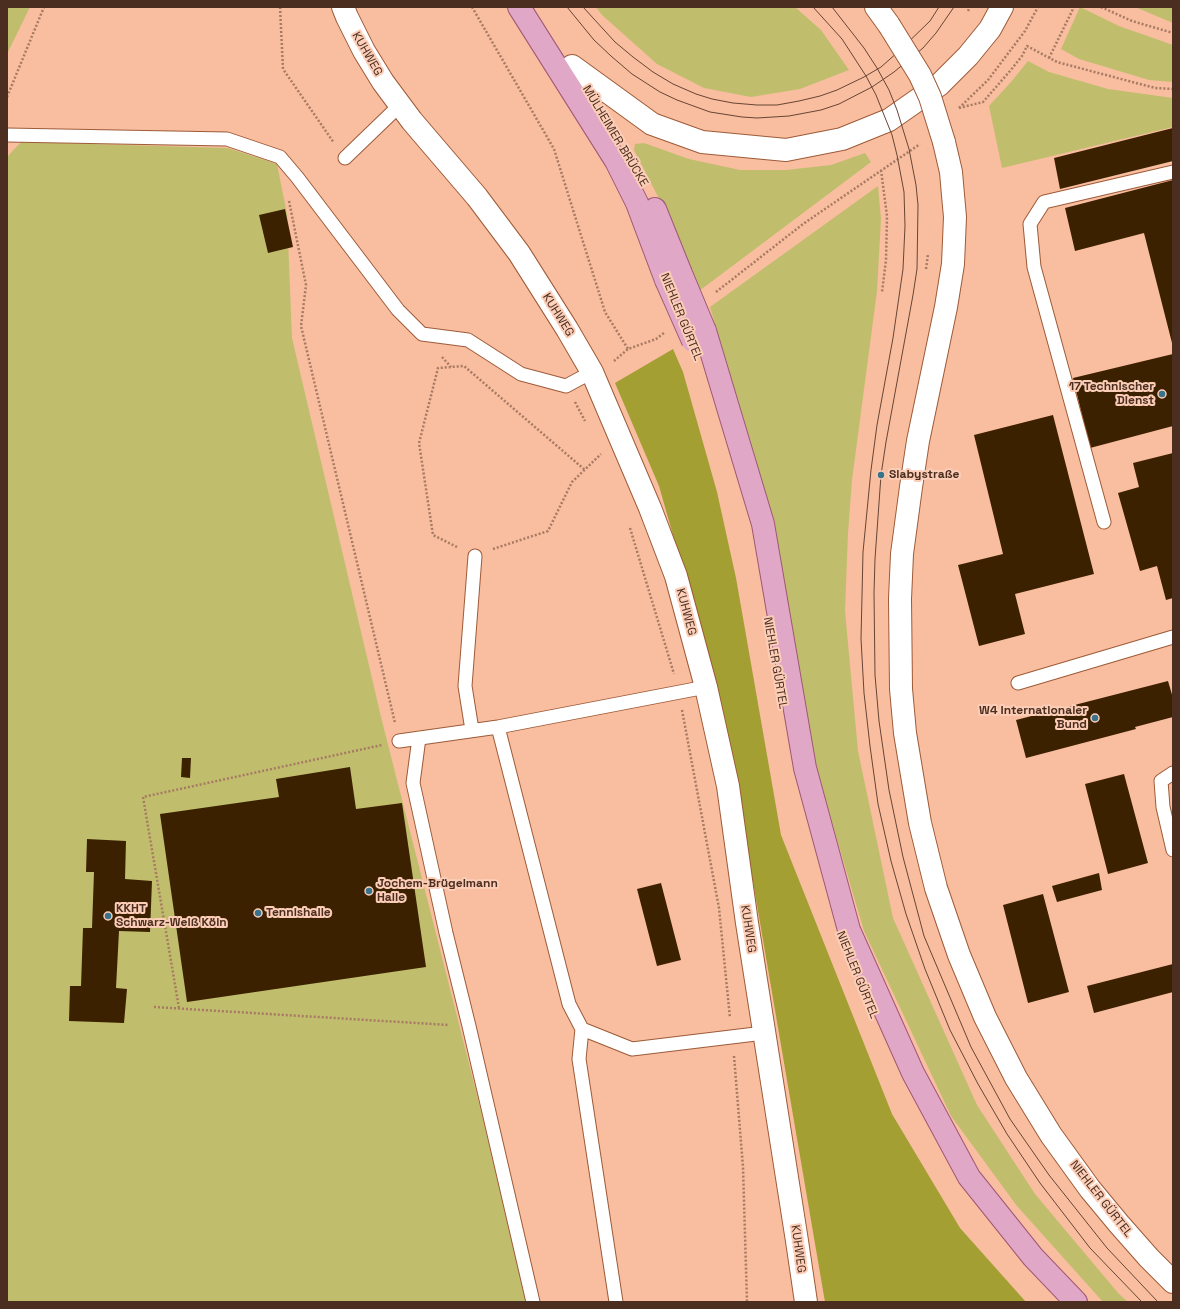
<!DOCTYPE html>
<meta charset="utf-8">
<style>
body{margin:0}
#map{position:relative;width:1180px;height:1309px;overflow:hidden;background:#f9bd9f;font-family:"Space Grotesk",sans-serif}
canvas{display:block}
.frame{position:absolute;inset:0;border:8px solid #4b2e1f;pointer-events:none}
</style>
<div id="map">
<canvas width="1180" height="1309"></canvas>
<div class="frame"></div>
</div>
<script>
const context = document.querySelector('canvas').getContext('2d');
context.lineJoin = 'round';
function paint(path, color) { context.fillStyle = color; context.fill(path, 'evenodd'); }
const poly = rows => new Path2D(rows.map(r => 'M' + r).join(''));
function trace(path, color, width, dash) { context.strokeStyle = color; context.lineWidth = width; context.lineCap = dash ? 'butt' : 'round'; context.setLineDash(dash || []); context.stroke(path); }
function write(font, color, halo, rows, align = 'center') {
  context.font = font + ' "Space Grotesk",sans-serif'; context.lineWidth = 4; context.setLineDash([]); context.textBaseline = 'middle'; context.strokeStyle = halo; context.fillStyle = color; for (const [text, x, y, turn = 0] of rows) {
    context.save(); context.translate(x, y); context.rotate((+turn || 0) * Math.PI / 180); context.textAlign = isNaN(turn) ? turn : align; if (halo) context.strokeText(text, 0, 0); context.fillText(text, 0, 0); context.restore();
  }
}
paint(poly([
 [7,7,30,7,7,54],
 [596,7,795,7,821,30,849,70,800,89,751,97,704,88,657,64,602,15],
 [1080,7,1119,26,1173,45,1173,82,1149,80,1079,59,1061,49],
 [1135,7,1173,7,1173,23],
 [1028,61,1049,72,1108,89,1173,98,1173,127,1002,168,989,106,1011,82],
 [21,142,228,148,277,164,287,214,292,338,382,721,480,1107,526,1302,7,1302,7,157],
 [644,143,689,159,740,170,786,170,831,165,865,153,871,162,699,291,669,218,634,150,635,144],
 [878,186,881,219,877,291,852,480,848,533,845,611,858,751,893,918,977,1105,1035,1194,1119,1294,1128,1302,1103,1302,1017,1206,951,1116,864,931,815,765,767,508,710,307]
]), '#c0be6d');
paint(poly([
 [673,349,683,372,717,492,736,578,781,835,892,1114,960,1228,1026,1302,825,1302,725,718,659,486,615,383]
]), '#a39f33');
paint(poly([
 [1173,128,1173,161,1060,189,1054,158],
 [1173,180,1173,343,1172,343,1144,233,1075,251,1065,208],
 [285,209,293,247,268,253,259,215],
 [1173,354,1173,426,1090,448,1073,378],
 [1053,415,1094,574,1015,594,1025,634,979,646,958,565,1003,554,974,435],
 [1173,453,1173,598,1166,600,1157,566,1140,571,1118,493,1139,487,1133,463],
 [1168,681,1173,698,1173,717,1135,727,1136,729,1026,758,1016,720],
 [182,758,191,758,190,778,181,777],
 [350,767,356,809,402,803,426,967,187,1002,160,814,279,797,276,779],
 [1124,774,1148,863,1108,874,1085,784],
 [87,839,126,841,125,879,152,881,150,932,119,931,116,988,127,989,124,1023,69,1021,70,986,81,986,83,928,92,928,94,872,86,872],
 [1099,873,1102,890,1057,902,1052,886],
 [661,883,681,960,657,966,637,889],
 [1043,894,1069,992,1028,1003,1003,905],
 [1173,964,1173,992,1094,1013,1087,986]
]), '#3c2101');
const service = poly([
 [7,135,227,139,280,157,297,177,398,310,422,334,468,340,521,374,566,386,592,372],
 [345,158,400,105],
 [1104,522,1034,267,1030,224,1044,202,1173,172],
 [1018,683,1173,637],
 [498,727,569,1004,582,1029,632,1049,764,1033],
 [472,730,465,686,475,556],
 [419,738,413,783,446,933,469,1026,533,1302],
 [399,741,498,727,706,687],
 [1173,773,1161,781,1163,807,1173,850],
 [582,1029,579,1059,616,1302]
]);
const minor = poly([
 [343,7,347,17,364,51,383,82,412,121,477,197,519,253,567,329,592,372,650,508,676,576,706,687,728,786,747,923,797,1241,806,1302]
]);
const secondary = poly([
 [876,7,889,25],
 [572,66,652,124,702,142,786,150,842,139,889,120,939,85,968,56,990,29,1002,7],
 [944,142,951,172,953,195,955,217,953,264,946,307,918,441,911,487,902,554,900,599,901,689,905,733,920,823,936,888,959,955,985,1017,1016,1078,1051,1135,1090,1189,1119,1224,1149,1258,1173,1282]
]);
const primary = poly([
 [519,7,616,161,637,203,666,280],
 [655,209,680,271],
 [705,331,763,524,805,768,849,930,913,1073,969,1177,1033,1257,1076,1302]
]);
trace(service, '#9d5b38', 15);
trace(minor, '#9d5b38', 24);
trace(secondary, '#9d5b38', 24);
trace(primary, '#a05774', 24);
trace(poly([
 [280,7,283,69,334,143],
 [472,7,554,149,605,312,628,349],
 [1101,7,1132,21,1173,33],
 [968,11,970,7],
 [1049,58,1074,7],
 [7,97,44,7],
 [959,108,988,80,1025,31,1038,7],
 [959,108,983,102,1010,71,1022,56,1027,46,1057,62,1155,88,1173,89],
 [881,170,887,216,886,260,882,292],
 [289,201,306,285,301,326,395,723],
 [926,269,928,254],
 [716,292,803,224,920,144],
 [442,357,451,367],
 [614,361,628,349,656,339,664,333],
 [575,402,585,421],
 [630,528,674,674],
 [457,547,433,535,419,443,438,368,464,366,585,470],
 [493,549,548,531,572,482,601,454],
 [682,710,719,908,730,1018],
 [154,1007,449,1025],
 [179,1008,143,797,382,745],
 [734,1056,743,1167,747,1302]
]), '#a77a63', 2.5, [2, 2]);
trace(service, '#fff', 13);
trace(minor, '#fff', 22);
trace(secondary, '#fff', 22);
trace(primary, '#e1a7c7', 22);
trace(poly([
 [567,7,594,40,611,56,632,74,660,92,677,100,710,112,742,117,757,118,789,116,821,110,839,104,872,87,894,72,923,48,936,33,954,7],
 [583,7,615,42,633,57,653,72,673,84,696,94,712,99,733,103,757,105,777,105,799,101,820,96,837,90,864,77,881,67,898,52,930,21,939,7],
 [813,7,842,39,866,76,876,95,892,135,897,155,904,192,905,226,903,269,893,338,877,425,871,470,863,552,862,596,861,639,864,693,870,746,878,804,891,861,906,914,925,969,950,1030,978,1084,1007,1134,1040,1183,1090,1248,1142,1302],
 [832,7,864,48,877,68,889,90,897,110,909,149,916,185,918,205,917,269,913,295,886,442,881,475,875,559,874,593,875,675,879,721,889,790,903,857,924,936,971,1047,1010,1119,1049,1175,1107,1248,1158,1302]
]), '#674534', 1);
const secondaryBridge = poly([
 [889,25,920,75,930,97,944,142]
]);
const primaryBridge = poly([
 [680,271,705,331],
 [666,280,693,341]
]);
trace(secondaryBridge, '#9d5b38', 24, []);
trace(primaryBridge, '#a05774', 24, []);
trace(secondaryBridge, '#fff', 22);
trace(primaryBridge, '#e1a7c7', 22);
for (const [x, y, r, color] of [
 [1162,394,4,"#38738b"],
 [881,475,4,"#38738b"],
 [1095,718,4,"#38738b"],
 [369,891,4,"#38738b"],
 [258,913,4,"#38738b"],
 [108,916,4,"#38738b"]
]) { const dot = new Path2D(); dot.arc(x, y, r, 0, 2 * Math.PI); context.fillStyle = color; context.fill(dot); trace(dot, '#fcceb8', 1.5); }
write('12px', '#4b2e1f', '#fcceb8', [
 ["KUHWEG",367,54,60],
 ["MÜLHEIMER BRÜCKE",615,136,59],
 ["KUHWEG",558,315,58],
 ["NIEHLER GÜRTEL",681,317,68],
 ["KUHWEG",686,612,75],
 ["NIEHLER GÜRTEL",775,663,80],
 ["KUHWEG",748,929,81],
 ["NIEHLER GÜRTEL",857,975,68],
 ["NIEHLER GÜRTEL",1101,1199,52],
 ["KUHWEG",798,1249,82]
]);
write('bold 12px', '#4b2e1f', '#fcceb8', [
 ["17 Technischer",1154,387,"right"],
 ["Dienst",1154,401,"right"],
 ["Slabystraße",889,475],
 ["W4 Internationaler",1087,711,"right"],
 ["Bund",1087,725,"right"],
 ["Jochem-Brügelmann",377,884],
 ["Halle",377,898],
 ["KKHT",116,909],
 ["Schwarz-Weiß Köln",116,923],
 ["Tennishalle",266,913]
], 'left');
</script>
